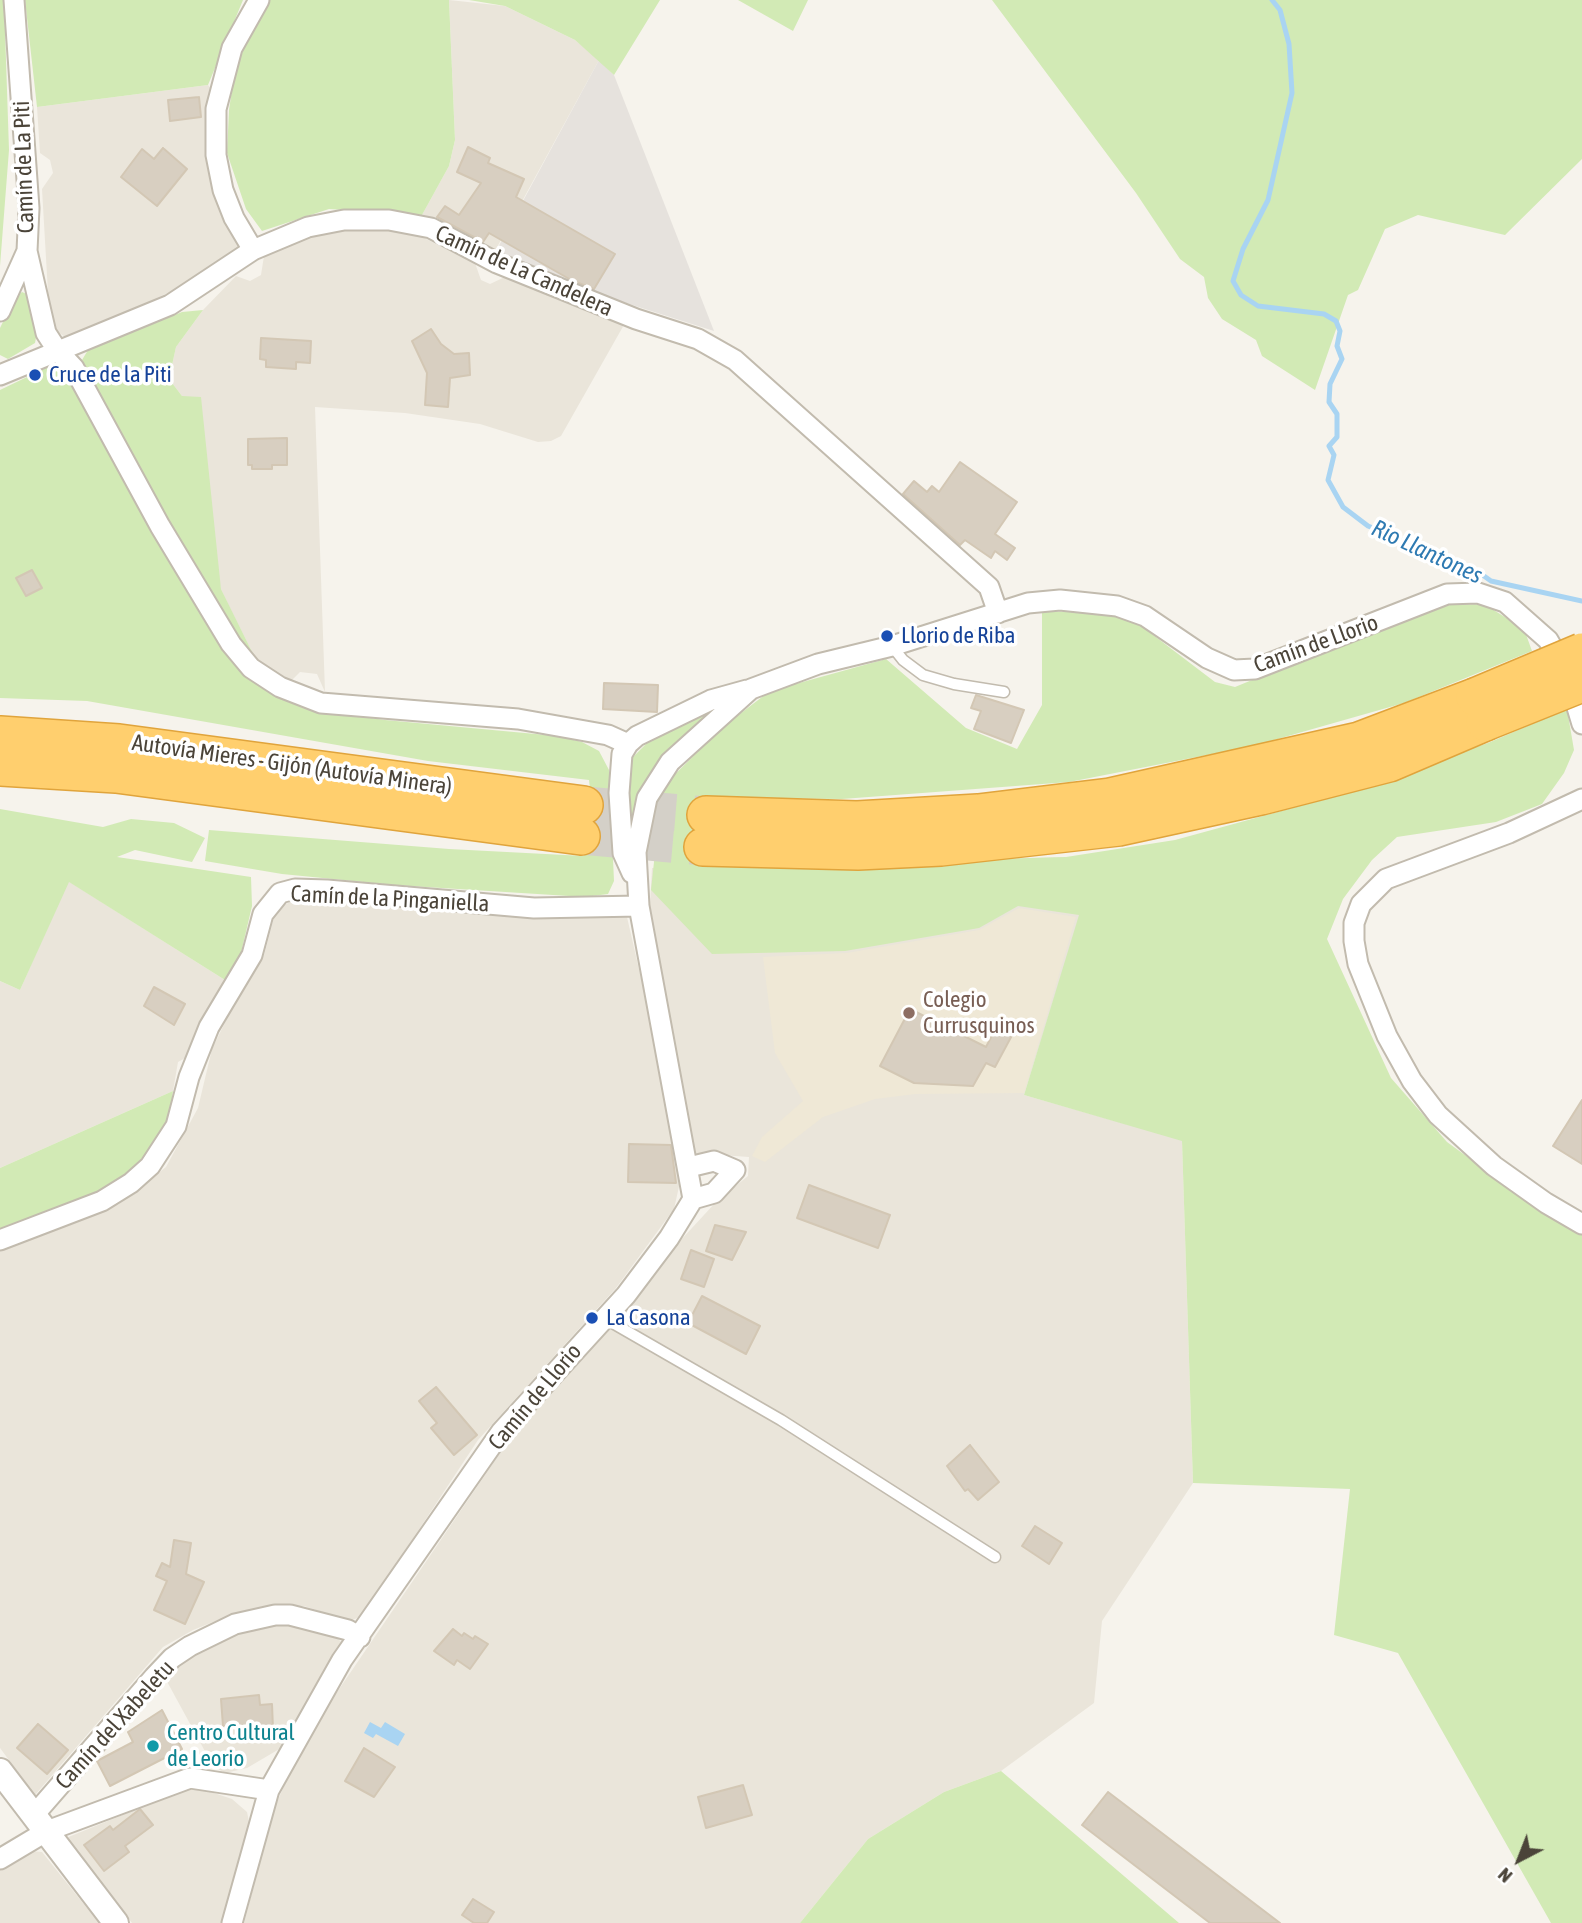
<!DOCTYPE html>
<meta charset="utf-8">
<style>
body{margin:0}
#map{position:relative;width:1582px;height:1923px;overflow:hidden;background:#f6f3ec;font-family:"Asap Condensed",sans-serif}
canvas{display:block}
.north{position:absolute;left:1484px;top:1825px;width:70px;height:70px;-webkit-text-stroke:5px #fff;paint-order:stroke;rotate:222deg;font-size:19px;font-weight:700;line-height:28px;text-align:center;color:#4b4439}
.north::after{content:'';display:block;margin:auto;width:24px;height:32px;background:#4b4439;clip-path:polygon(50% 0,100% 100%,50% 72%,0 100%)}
</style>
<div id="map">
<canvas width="1582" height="1923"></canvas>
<div class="north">N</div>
</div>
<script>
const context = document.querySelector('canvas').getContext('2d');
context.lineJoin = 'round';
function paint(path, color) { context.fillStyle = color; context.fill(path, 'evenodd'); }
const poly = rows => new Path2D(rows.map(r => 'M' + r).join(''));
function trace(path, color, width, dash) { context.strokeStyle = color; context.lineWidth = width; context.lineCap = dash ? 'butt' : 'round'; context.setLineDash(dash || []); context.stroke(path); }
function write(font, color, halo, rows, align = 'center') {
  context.font = font + ' "Asap Condensed",sans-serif'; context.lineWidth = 7; context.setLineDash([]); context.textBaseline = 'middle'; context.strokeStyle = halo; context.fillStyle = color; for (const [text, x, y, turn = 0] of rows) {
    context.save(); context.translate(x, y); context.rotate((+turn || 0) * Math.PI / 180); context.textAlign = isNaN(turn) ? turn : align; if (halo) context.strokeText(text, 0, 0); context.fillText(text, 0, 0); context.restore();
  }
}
paint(poly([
 [449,0,505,6,575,40,599,60,495,251,482,244,479,248,437,218,422,215,449,166,455,140],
 [208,85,214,92,241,246,237,252,186,284,70,340,50,327,42,189,53,173,50,160,40,153,37,107],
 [353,227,414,233,475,263,481,280,490,284,509,275,625,323,561,436,551,441,538,442,480,424,405,413,315,407,325,692,317,674,300,672,289,683,260,668,229,606,221,589,182,396,169,379,176,347,203,310,236,276,250,281,261,275,264,256,296,239],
 [1066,857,1080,915,1024,1095,1182,1140,1193,1483,1102,1621,1094,1703,1001,1771,944,1792,868,1839,800,1923,244,1923,273,1812,301,1745,515,1431,679,1242,716,1202,748,1176,749,1157,693,1153,650,905,652,868],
 [68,881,225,980,187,1057,178,1062,173,1091,0,1168,0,981,20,990],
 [295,899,533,916,627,917,679,1144,680,1182,674,1209,616,1288,478,1440,362,1616,350,1621,304,1606,265,1606,233,1614,193,1630,163,1647,35,1795,0,1748,0,1250,7,1244,63,1227,119,1204,166,1167,198,1108,212,1049,241,990,264,955,276,910],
 [280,1620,331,1631,342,1643,281,1748,247,1768,225,1773,213,1766,164,1676,189,1653,235,1631],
 [199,1788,232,1799,247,1812,250,1827,224,1923,132,1923,66,1838,184,1790],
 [31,1851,42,1852,99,1923,0,1923,0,1869]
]), '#eae5da');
paint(poly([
 [599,60,614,75,714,331,601,295,496,251]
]), '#e6e2dd');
paint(poly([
 [1019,908,1076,917,1024,1093,915,1094,875,1099,823,1117,765,1162,752,1156,762,1137,803,1101,775,1053,763,957,847,953,979,930]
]), '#efe8d6');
paint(poly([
 [0,0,4,0,9,150,0,266],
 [25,0,243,0,208,85,37,107],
 [269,0,449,0,455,140,449,166,422,215,329,209,262,231,246,209,227,153,229,110,237,55],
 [469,0,660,0,614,75,575,40,505,6],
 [738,0,808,0,793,31],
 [992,0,1582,0,1582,159,1505,235,1418,215,1385,229,1358,290,1348,295,1315,390,1262,356,1256,340,1222,319,1208,298,1204,277,1180,259,1136,193],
 [22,292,29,295,37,332,35,343,8,359,0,355,0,328,15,297],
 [203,310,176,347,169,379,182,396,201,397,221,589,260,668,250,659,197,578,82,360,88,350,182,312],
 [54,364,67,373,155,535,233,662,248,677,303,708,385,720,557,736,582,742,599,751,609,770,614,881,608,894,585,897,394,885,282,874,205,861,209,830,449,849,584,856,592,809,589,780,428,761,87,701,0,698,0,390],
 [1484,604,1524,629,1532,651,1404,703,1253,746,1069,782,842,799,709,798,699,862,705,867,1066,857,1175,840,1314,802,1488,743,1567,709,1574,750,1564,773,1542,804,1496,822,1397,837,1372,860,1343,899,1327,939,1391,1078,1447,1142,1539,1209,1582,1233,1582,1923,1551,1923,1398,1653,1334,1635,1350,1489,1193,1483,1182,1141,1024,1095,1079,915,1018,906,979,928,845,951,712,954,651,890,662,787,724,726,770,691,886,659,966,728,1017,749,1042,705,1042,611,1108,613,1140,625,1215,682,1235,687,1435,605],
 [721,706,664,756,651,773,639,796,631,824,626,783,633,757,649,741],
 [0,809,103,827,131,819,174,823,205,838,192,862,135,850,117,857,251,877,252,906,241,953,225,980,69,882,20,990,0,981],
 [173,1091,169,1119,158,1140,134,1167,105,1191,0,1230,0,1168],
 [1001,1771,1179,1923,800,1923,868,1839,944,1792]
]), '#d2eab5');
paint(poly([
 [370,1722,381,1728,385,1722,405,1734,398,1746,376,1734,373,1738,364,1733]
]), '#a9d4f2');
trace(poly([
 [1272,0,1280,10,1289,44,1292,93,1268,200,1243,249,1233,281,1241,295,1258,306,1324,314,1336,321,1340,331,1337,346,1342,359,1330,384,1329,402,1337,414,1337,437,1329,446,1334,455,1328,480,1343,507,1368,526,1477,571,1491,581,1582,601]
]), '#a9d4f2', 5);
const building = poly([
 [199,97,201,117,170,121,168,100,199,97],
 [468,147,490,158,488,163,524,179,516,197,615,254,594,289,571,280,489,233,483,242,437,217,445,206,459,215,481,183,457,172,468,147],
 [163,148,187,169,157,206,121,177,142,149,154,159,163,148],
 [431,329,441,344,454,354,469,353,470,375,450,378,448,407,425,405,427,373,412,341,431,329],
 [261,338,311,341,310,363,296,362,296,369,266,367,266,360,260,359,261,338],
 [287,438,287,465,272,465,272,469,252,469,252,465,248,465,248,439,287,438],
 [960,462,1017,502,995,534,1015,548,1007,560,995,551,991,558,965,540,960,545,903,494,914,481,927,492,932,486,939,492,960,462],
 [32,570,42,588,26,596,16,578,32,570],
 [604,683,658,685,657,712,603,709,604,683],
 [976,695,1024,710,1011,743,974,729,981,711,971,708,976,695],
 [154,987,185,1004,174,1025,144,1006,154,987],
 [910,1009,986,1047,1001,1018,1017,1026,995,1067,986,1063,973,1086,914,1083,880,1066,910,1009],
 [1582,1100,1582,1164,1553,1146,1582,1100],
 [629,1144,671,1145,676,1183,628,1182,629,1144],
 [809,1185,890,1215,878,1248,797,1218,809,1185],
 [715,1225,746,1232,732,1260,706,1251,715,1225],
 [691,1250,714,1259,704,1287,681,1279,691,1250],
 [702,1296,760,1326,746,1354,688,1323,702,1296],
 [436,1387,477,1435,454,1455,431,1428,437,1423,419,1401,436,1387],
 [970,1445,999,1482,978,1500,968,1489,965,1491,947,1466,970,1445],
 [1035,1526,1062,1543,1049,1564,1022,1546,1035,1526],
 [174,1540,191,1543,186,1574,204,1582,185,1624,154,1610,167,1581,156,1576,162,1563,170,1567,174,1540],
 [453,1629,462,1636,464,1633,473,1639,475,1636,488,1644,470,1669,457,1660,454,1665,434,1651,453,1629],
 [259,1695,260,1705,272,1704,273,1729,236,1731,236,1725,223,1726,221,1699,259,1695],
 [162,1710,182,1749,110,1786,97,1761,133,1742,128,1732,162,1710],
 [38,1724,68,1750,47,1774,17,1748,38,1724],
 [364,1748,395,1767,374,1797,345,1781,364,1748],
 [743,1785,752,1815,706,1828,698,1797,743,1785],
 [1108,1792,1280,1923,1210,1923,1082,1825,1108,1792],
 [140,1809,153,1825,125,1846,129,1852,104,1871,84,1845,110,1826,113,1830,140,1809],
 [473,1899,494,1912,487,1923,474,1923,462,1915,473,1899]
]);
paint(building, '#d8cfc1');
trace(building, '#d3c7b4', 2);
trace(poly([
 [584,805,706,815],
 [581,836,703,847]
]), '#d4d0c8', 37, [37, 18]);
const service = poly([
 [892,646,903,660,923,675,954,684,1004,692],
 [604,1318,781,1420,995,1557]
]);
const minor = poly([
 [14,0,29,208,27,251,46,333,57,350,74,368,160,526,231,644,251,668,280,687,321,703,518,719,608,735,628,744],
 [253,250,234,218,223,190,216,155,216,109,232,48,259,0],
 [0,311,27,251],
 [0,375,170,305,253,250,308,227,344,220,389,220,431,228,497,263,636,319,698,339,735,360,989,587,998,613],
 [1582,799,1509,833,1386,879,1361,904,1354,923,1354,941,1358,964,1387,1036,1412,1081,1438,1115,1494,1166,1546,1203,1582,1224],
 [632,873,623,853,619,793,622,754,628,744,637,736,711,700,747,690],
 [689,1167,714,1161,735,1170,714,1193,693,1199],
 [0,1240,102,1201,131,1183,150,1166,176,1126,189,1077,209,1027,252,955,263,914,280,893,295,889,327,890,534,908,639,906],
 [34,1815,154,1677,172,1658,190,1646,235,1624,275,1615,290,1615,348,1630,360,1637],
 [0,1859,47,1831,190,1778,269,1790],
 [232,1923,269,1790,342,1660,501,1432,626,1295,669,1238,693,1199,639,906,636,852,647,798,670,762,751,689,818,664,892,646,1028,603,1060,600,1117,606,1145,616,1207,658,1234,670,1255,669,1447,594,1478,593,1505,602,1548,640,1566,671,1582,724]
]);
const tertiary = poly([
 [0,1771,116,1923]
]);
const motorway = poly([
 [0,735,119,743,584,805],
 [0,767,116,774,581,836],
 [706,815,857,820,978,813,1110,797,1359,741,1475,697],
 [703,847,858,851,941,847,1119,827,1261,796,1389,763,1485,722]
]);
trace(service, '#c2bbae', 13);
trace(minor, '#c2bbae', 23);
trace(tertiary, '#c2bbae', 28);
trace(motorway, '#e0a43c', 40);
trace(service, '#fff', 10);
trace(minor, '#fff', 19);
trace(tertiary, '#fff', 24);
trace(motorway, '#ffcf6e', 37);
const motorwayBridge = poly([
 [1475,697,1582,652],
 [1485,722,1582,683]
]);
trace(motorwayBridge, '#e0a43c', 40, []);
trace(motorwayBridge, '#ffcf6e', 37);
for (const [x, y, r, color] of [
 [35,375,7,"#1a4fb4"],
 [887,636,7,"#1a4fb4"],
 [909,1013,7,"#8d6e63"],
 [592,1318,7,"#1a4fb4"],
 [153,1746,7,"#0f9aa8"]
]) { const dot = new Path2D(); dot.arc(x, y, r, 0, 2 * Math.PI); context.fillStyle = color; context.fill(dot); trace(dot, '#fff', 2.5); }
write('23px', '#4b4439', '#fff', [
 ["Camín de La Piti",24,167,-92],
 ["Camín de La Candelera",524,271,24],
 ["Camín de Llorio",1316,644,-20],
 ["Autovía Mieres - Gijón (Autovía Minera)",292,765,8],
 ["Camín de la Pinganiella",390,899,3],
 ["Camín de Llorio",535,1397,-50],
 ["Camín del Xabeletu",115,1725,-48]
]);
write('23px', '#164399', '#fff', [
 ["Cruce de la Piti",49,375],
 ["Llorio de Riba",901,636],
 ["La Casona",606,1318]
], 'left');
write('23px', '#785e54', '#fff', [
 ["Colegio",923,1000],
 ["Currusquinos",923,1026]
], 'left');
write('23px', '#0d838f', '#fff', [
 ["Centro Cultural",167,1733],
 ["de Leorio",167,1759]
], 'left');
write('italic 24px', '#2e7ab2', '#fff', [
 ["Rio Llantones",1427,552,25]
]);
</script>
